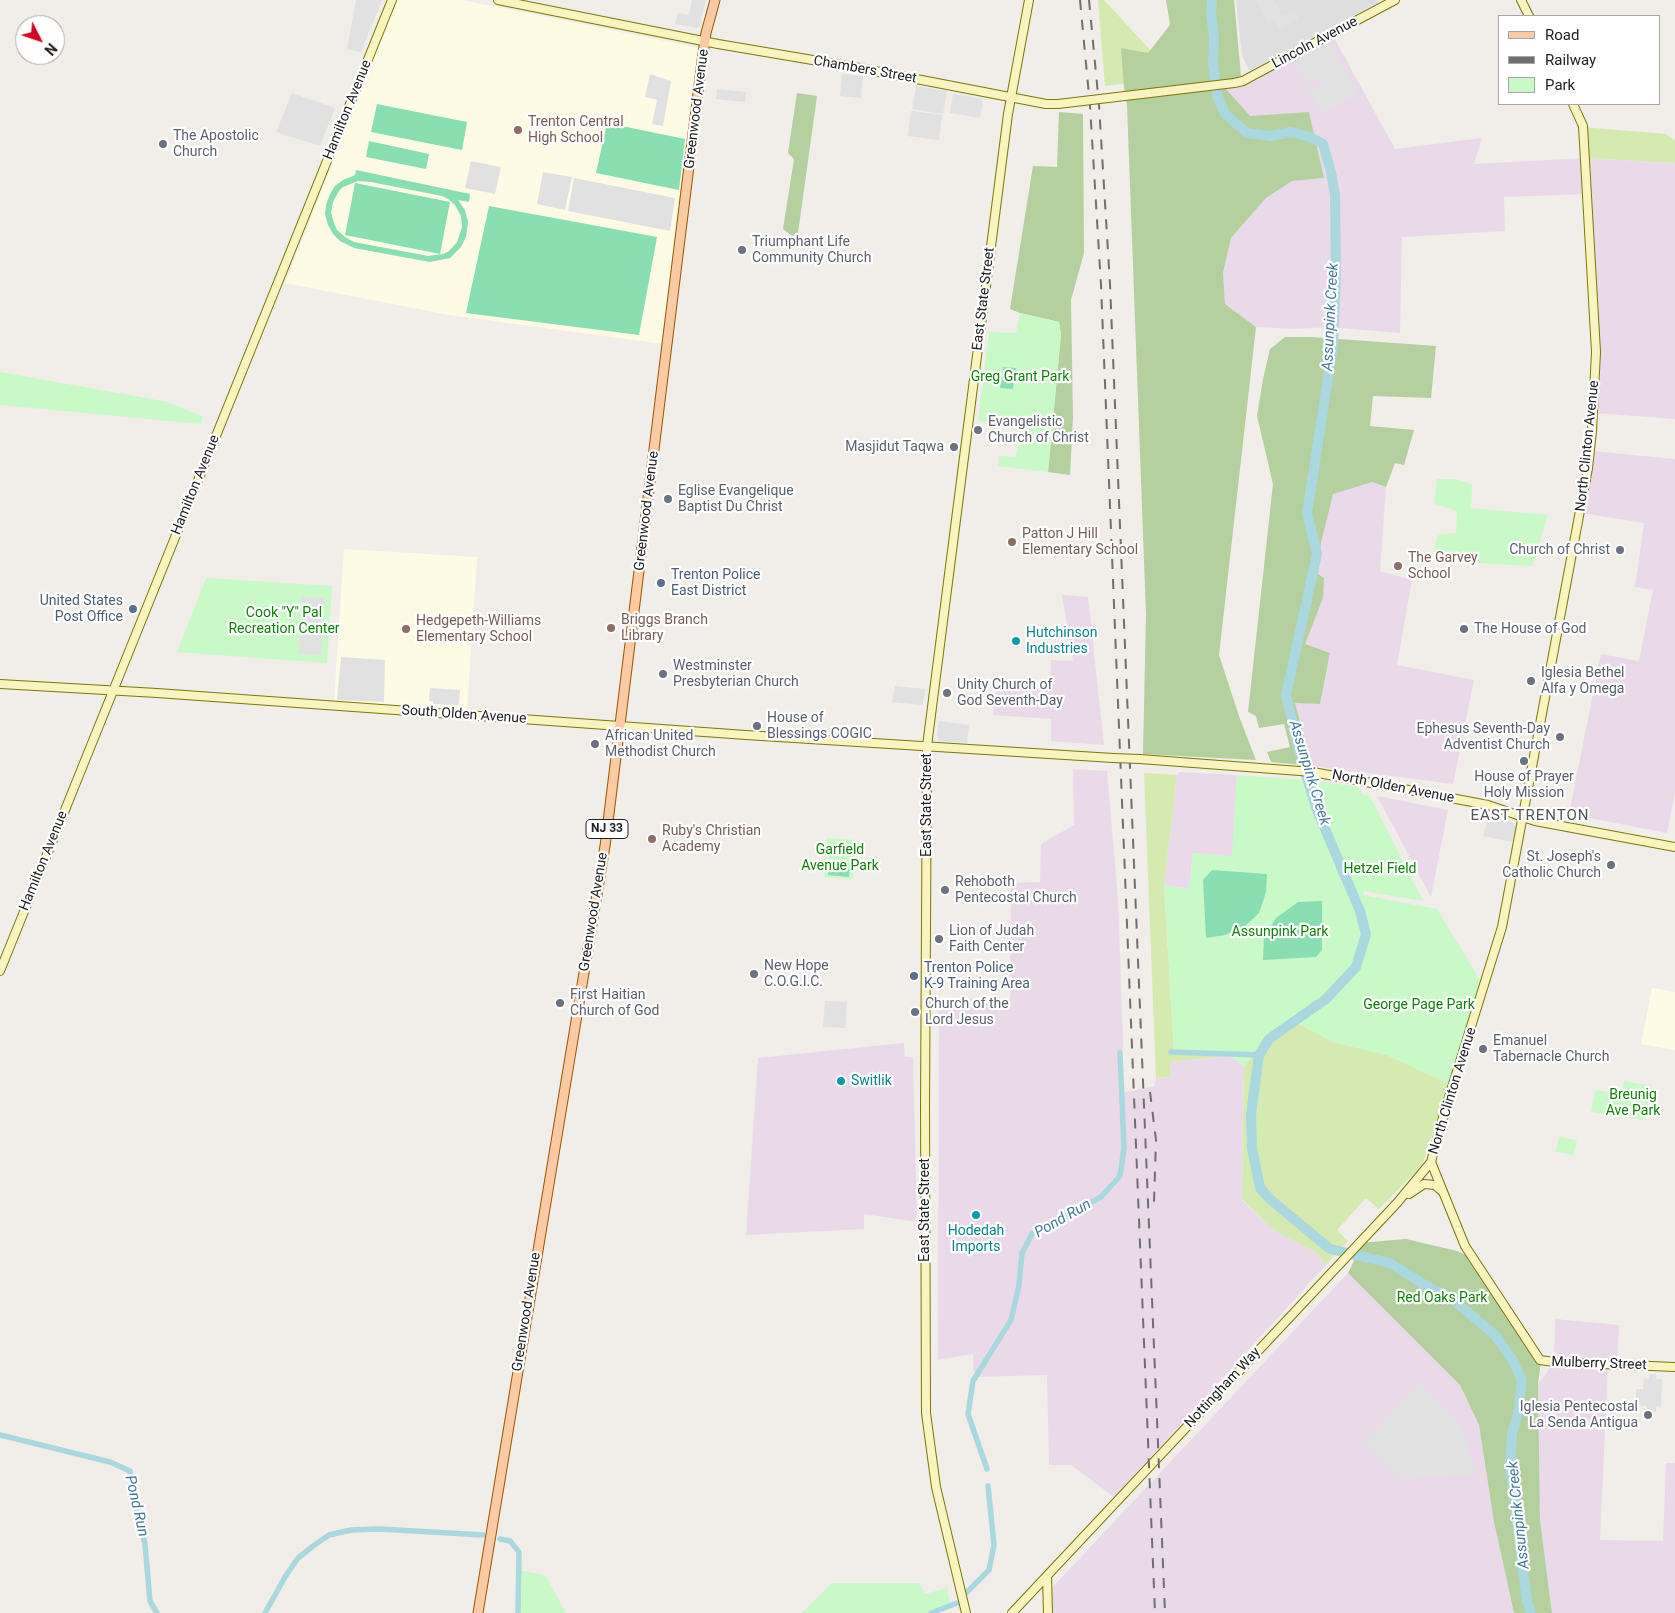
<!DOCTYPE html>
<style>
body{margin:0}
#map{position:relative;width:1675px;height:1613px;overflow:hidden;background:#f1ede8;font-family:Roboto,sans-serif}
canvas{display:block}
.legend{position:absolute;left:1498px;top:15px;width:162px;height:90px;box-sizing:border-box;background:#fff;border:1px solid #a6a6a6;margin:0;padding:6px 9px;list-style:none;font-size:15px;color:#212121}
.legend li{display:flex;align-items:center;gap:10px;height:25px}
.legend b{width:25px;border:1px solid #a6a6a6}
.north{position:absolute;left:15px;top:15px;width:50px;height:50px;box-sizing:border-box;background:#fff;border:1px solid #a6a6a6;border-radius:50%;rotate:131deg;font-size:14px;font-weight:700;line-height:20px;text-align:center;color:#212121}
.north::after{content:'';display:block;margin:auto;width:18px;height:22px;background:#cf041e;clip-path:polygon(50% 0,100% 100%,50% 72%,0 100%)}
</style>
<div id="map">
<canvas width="1675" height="1613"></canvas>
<ul class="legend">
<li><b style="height:6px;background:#facaa4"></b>Road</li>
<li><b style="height:6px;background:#6f6f6f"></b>Railway</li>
<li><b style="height:14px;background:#caf9c8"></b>Park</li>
</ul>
<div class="north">N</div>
</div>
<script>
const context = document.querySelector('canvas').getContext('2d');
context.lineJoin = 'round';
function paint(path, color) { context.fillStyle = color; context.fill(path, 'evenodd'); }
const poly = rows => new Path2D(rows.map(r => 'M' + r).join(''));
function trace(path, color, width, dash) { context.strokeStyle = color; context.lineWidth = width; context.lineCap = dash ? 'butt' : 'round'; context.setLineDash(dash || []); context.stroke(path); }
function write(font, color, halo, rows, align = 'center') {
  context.font = font + ' Roboto,sans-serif'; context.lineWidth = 4.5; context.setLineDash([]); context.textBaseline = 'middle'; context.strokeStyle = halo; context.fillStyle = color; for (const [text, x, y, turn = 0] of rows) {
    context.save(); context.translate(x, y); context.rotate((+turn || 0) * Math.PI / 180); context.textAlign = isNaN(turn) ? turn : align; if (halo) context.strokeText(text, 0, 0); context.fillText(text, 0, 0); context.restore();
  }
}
paint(poly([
 [1236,0,1378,0,1379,2,1249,71,1242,55]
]), '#dfdede');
paint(poly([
 [1332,34,1395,149,1482,138,1474,164,1585,158,1675,163,1675,419,1595,413,1587,194,1504,197,1505,231,1402,237,1400,333,1329,327,1295,329,1256,327,1225,304,1223,273,1231,238,1266,198,1292,181,1324,178,1309,112,1250,117,1226,89,1226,80,1241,76],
 [1591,451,1675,459,1675,792,1667,833,1569,814,1601,654,1639,661,1653,590,1635,587,1644,523,1581,513],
 [1372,482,1386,487,1380,571,1412,580,1397,665,1474,680,1453,784,1312,766,1294,702,1320,704,1330,654,1305,644,1313,622,1324,578,1318,575,1321,543,1333,493],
 [1062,595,1088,597,1104,745,1051,741,1051,719,993,715,997,680,1050,684,1051,660,1073,661],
 [1073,769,1107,771,1118,899,1123,1040,1122,1093,1154,1086,1156,1078,1171,1077,1170,1062,1228,1056,1228,1053,1244,1067,1242,1200,1273,1230,1315,1252,1326,1265,1114,1497,1071,1465,1049,1465,1047,1375,974,1377,973,1354,938,1360,939,999,1010,999,1011,883,1040,882,1041,844,1074,825],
 [1180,772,1237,775,1232,857,1193,853,1189,889,1164,885,1177,775],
 [1377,796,1448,810,1431,897],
 [904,1043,905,1057,913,1057,917,1222,864,1214,864,1229,746,1235,758,1058],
 [1348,1273,1460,1385,1479,1425,1494,1522,1514,1613,1050,1613,1049,1591],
 [1555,1319,1619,1325,1617,1365,1608,1365,1600,1540,1663,1541,1666,1463,1675,1463,1675,1613,1552,1613,1540,1521,1538,1384,1554,1363]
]), '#eadae9');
paint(poly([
 [397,0,462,0,699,48,663,344,449,315,285,283],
 [344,549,477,557,467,710,334,702],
 [1652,988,1675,992,1675,1050,1641,1044]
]), '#fefbe4');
paint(poly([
 [1098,0,1104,0,1175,77,1105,86],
 [1582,127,1666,134,1675,141,1675,163,1585,158],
 [1144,773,1177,775,1164,885,1174,1051,1228,1053,1228,1056,1170,1062,1171,1077,1156,1078],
 [1292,1020,1333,1042,1387,1055,1449,1084,1422,1165,1379,1209,1366,1198,1337,1230,1348,1241,1326,1265,1315,1252,1273,1230,1242,1199,1244,1067,1267,1036]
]), '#d4eab0');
paint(poly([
 [1166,0,1234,0,1241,76,1226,80,1228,85,1226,89,1250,116,1309,112,1324,178,1292,181,1266,198,1231,238,1223,273,1225,304,1256,327,1219,655,1240,719,1256,760,1143,754,1146,614,1127,105,1124,88,1121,48,1148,53,1170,25],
 [797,93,817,96,797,240,783,229,794,159,788,153],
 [1059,112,1083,114,1084,253,1071,300,1073,418,1070,475,1048,472,1061,334,1059,322,1020,313,1010,309,1033,166,1057,167],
 [1285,337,1311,337,1436,346,1431,398,1373,396,1370,426,1414,430,1404,465,1395,463,1386,487,1372,482,1333,494,1321,543,1318,574,1324,578,1323,598,1305,644,1330,653,1320,704,1295,703,1312,766,1271,762,1267,752,1290,747,1284,724,1259,728,1256,716,1248,712,1273,484,1257,416,1263,379,1270,349],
 [1406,1239,1457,1251,1474,1259,1541,1361,1538,1384,1540,1520,1552,1613,1514,1613,1494,1522,1479,1425,1460,1385,1348,1273,1354,1261,1350,1252,1359,1243]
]), '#b3d09e');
paint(poly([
 [1020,313,1059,322,1061,334,1048,472,998,466,999,456,1016,457,1022,426,978,421,989,332,1016,333],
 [0,372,168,402,203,417,201,424,0,405],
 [1437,479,1455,479,1472,484,1471,508,1548,515,1532,566,1438,561,1432,558,1438,535,1456,533,1457,511,1434,504],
 [206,578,332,586,327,663,177,652],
 [1237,775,1318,781,1358,787,1364,795,1370,796,1423,901,1364,891,1363,895,1437,909,1485,988,1453,1086,1387,1055,1333,1042,1293,1020,1267,1036,1244,1067,1228,1053,1174,1051,1164,885,1189,889,1193,853,1232,856],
 [827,838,856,840,853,879,824,877],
 [1624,1081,1651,1086,1645,1120,1591,1112,1595,1090,1621,1094],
 [1559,1137,1577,1140,1574,1155,1556,1152],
 [518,1570,545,1575,566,1613,517,1613],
 [832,1583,919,1583,925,1594,947,1588,951,1606,933,1613,802,1613]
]), '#caf9c8');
paint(poly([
 [377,104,467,122,462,150,371,132],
 [607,123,685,139,679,190,596,173],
 [369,141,429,154,426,169,366,157],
 [356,170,470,194,469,202,458,200,465,210,468,222,466,237,461,247,450,258,430,262,354,248,340,241,333,234,328,225,325,214,326,205,330,194,335,186,343,180,355,175],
 [358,181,371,182,442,196,448,199,455,205,461,216,462,227,457,242,449,251,443,254,428,256,354,242,345,237,337,230,334,223,331,213,333,202,339,191,343,187],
 [355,183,450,202,440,254,345,235],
 [489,206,657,237,639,335,466,313],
 [1003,367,1016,368,1013,389,1000,388],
 [829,863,850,864,849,877,828,875],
 [1212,870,1267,874,1266,892,1259,913,1244,927,1225,935,1206,938,1203,880],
 [1322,901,1322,950,1316,957,1263,960,1264,937,1276,918,1298,902]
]), '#89deb2');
paint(poly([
 [356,0,382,0,361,52,347,49],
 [692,0,706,0,699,28,675,24,678,13,689,15],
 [1255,0,1274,0,1282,15,1294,9,1299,19,1279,29,1275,21,1268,25],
 [1329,42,1358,94,1322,113,1309,91,1324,83,1320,77,1306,85,1293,61],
 [650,74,671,81,663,126,652,124,657,100,645,97],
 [842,74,863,76,861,98,840,96],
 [916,86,947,91,943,114,912,109],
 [717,89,746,92,745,102,716,99],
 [292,93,335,108,320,146,276,132],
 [953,94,983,99,980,118,950,113],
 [911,111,942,115,939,140,908,136],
 [471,161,501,167,495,194,465,188],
 [543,172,572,177,565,210,537,204],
 [574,178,675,198,670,231,568,211],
 [302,597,325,598,321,655,298,654],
 [341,657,385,660,384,702,337,700],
 [895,686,925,689,923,705,892,702],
 [430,688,460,690,459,705,433,704,433,701,429,701],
 [939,721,969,725,967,743,939,741,937,735],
 [1489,814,1512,822,1516,827,1513,842,1483,836],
 [825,1001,847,1002,845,1028,823,1027],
 [1649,1374,1656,1374,1656,1379,1662,1379,1661,1407,1656,1406,1656,1412,1647,1411,1647,1406,1636,1405,1636,1389,1643,1389,1644,1378,1649,1379],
 [1420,1384,1447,1409,1464,1432,1474,1469,1474,1473,1471,1475,1400,1478,1364,1444]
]), '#e1e1e1');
trace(poly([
 [1171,1052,1259,1055],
 [0,1435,110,1462,130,1471,138,1516,145,1544,150,1601,157,1613],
 [987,1469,968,1414,973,1381,1011,1320,1019,1285,1022,1253,1032,1234,1101,1197,1120,1176,1124,1148,1120,1053],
 [500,1539,510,1541,519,1552,518,1613],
 [967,1592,989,1570,994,1545,988,1486],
 [265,1613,285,1577,298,1558,313,1546,329,1535,351,1530,380,1529,483,1535],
 [931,1613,957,1603]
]), '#aad8de', 5.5);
trace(poly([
 [1212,0,1211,14,1214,38,1213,63,1217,95,1225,114,1247,133,1271,136,1291,132,1310,137,1323,144,1331,172,1335,195,1336,277,1333,346,1307,513,1317,554,1286,695,1301,759,1317,810,1360,911,1366,934,1356,967,1326,999,1269,1039,1259,1055,1251,1114,1252,1148,1260,1188,1271,1200,1330,1249,1390,1263,1428,1287,1450,1297,1496,1336,1513,1361,1522,1380,1518,1413,1512,1434,1510,1467,1527,1601,1531,1613]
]), '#aad8de', 10);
const secondary = poly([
 [498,0,718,44,854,67,1046,104,1058,104],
 [1521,0,1529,16],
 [1234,83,1243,81,1254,75,1395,0],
 [0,684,157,693,746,735,1113,758],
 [1140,759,1313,772,1488,805,1535,821,1675,847],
 [0,971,392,0],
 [1431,1162,1465,1246,1540,1360,1554,1362,1675,1367],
 [1409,1194,1424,1184,1435,1185,1443,1192],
 [1047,1576,1048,1613],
 [966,1613,936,1487,926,1413,925,1106,927,746,1008,114,1029,0],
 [1012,1613,1397,1203,1431,1162,1445,1110,1502,927,1588,468,1592,431,1596,352,1583,126,1573,104]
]);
const primary = poly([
 [478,1613,605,846,702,61,706,33,715,0]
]);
trace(secondary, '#797707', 10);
trace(primary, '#9c5603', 11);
trace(secondary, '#f9f4bf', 8);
trace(primary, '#facaa4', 9);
trace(poly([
 [1080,0,1090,106,1101,285,1155,1613],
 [1089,0,1099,105,1110,284,1165,1613],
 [1150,1092,1156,1140,1154,1202]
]), '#6f6f6f', 2, [10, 10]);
const secondaryBridge = poly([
 [1058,104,1234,83],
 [1113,758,1140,759]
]);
trace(secondaryBridge, '#797707', 10, []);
trace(secondaryBridge, '#f9f4bf', 8);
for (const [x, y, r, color] of [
 [518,130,5,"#8d6e63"],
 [163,144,5,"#6b7280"],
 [742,250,5,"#6b7280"],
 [978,430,5,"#6b7280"],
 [954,447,5,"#6b7280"],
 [668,499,5,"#6b7280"],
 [1012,542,5,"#8d6e63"],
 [1620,550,5,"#6b7280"],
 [1398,566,5,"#8d6e63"],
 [661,583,5,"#5c6f8a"],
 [133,609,5,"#5c6f8a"],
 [611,628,5,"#8d6e63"],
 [406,629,5,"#8d6e63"],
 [1464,629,5,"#6b7280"],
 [1016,641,5,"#0f9aa8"],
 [663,674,5,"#6b7280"],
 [1531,681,5,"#6b7280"],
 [947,693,5,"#6b7280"],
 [757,726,5,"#6b7280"],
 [1560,737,5,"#6b7280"],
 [595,744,5,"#6b7280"],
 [1524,761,5,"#6b7280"],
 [652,839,5,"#8d6e63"],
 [1611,865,5,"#6b7280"],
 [945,890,5,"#6b7280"],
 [939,939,5,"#6b7280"],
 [754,974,5,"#6b7280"],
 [914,976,5,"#5c6f8a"],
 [560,1003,5,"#6b7280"],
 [915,1012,5,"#6b7280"],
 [1483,1049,5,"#6b7280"],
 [841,1081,5,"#0f9aa8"],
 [976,1215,5,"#0f9aa8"],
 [1648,1415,5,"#6b7280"]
]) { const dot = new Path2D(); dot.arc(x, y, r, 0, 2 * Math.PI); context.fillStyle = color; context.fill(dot); trace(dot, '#fff', 2); }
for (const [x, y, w] of [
 [607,829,42]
]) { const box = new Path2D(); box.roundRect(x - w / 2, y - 9.5, w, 19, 4); context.fillStyle = '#fff'; context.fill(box); trace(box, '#212121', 1); }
write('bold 12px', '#212121', null, [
 ["NJ 33",607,829]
]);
write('14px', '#212121', '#fff', [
 ["Lincoln Avenue",1315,43,-28],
 ["Chambers Street",865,70,10],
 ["Greenwood Avenue",697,109,-83],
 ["Hamilton Avenue",348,110,-68],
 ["East State Street",984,299,-83],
 ["North Clinton Avenue",1588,446,-84],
 ["Hamilton Avenue",196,485,-68],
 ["Greenwood Avenue",647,511,-83],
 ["South Olden Avenue",464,715,4],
 ["North Olden Avenue",1393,787,11],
 ["East State Street",927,805,-90],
 ["Hamilton Avenue",44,861,-68],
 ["Greenwood Avenue",594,912,-81],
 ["North Clinton Avenue",1453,1091,-73],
 ["East State Street",925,1210,-90],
 ["Greenwood Avenue",527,1312,-81],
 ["Mulberry Street",1599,1364,2],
 ["Nottingham Way",1223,1388,-47]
]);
write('14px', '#785e54', '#fff', [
 ["Trenton Central",528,122],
 ["High School",528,138],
 ["Patton J Hill",1022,534],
 ["Elementary School",1022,550],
 ["The Garvey",1408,558],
 ["School",1408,574],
 ["Briggs Branch",621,620],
 ["Library",621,636],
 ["Hedgepeth-Williams",416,621],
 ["Elementary School",416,637],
 ["Ruby's Christian",662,831],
 ["Academy",662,847]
], 'left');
write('14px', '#5b616d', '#fff', [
 ["The Apostolic",173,136],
 ["Church",173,152],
 ["Triumphant Life",752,242],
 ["Community Church",752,258],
 ["Evangelistic",988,422],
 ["Church of Christ",988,438],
 ["Masjidut Taqwa",944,447,"right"],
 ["Eglise Evangelique",678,491],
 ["Baptist Du Christ",678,507],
 ["Church of Christ",1610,550,"right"],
 ["The House of God",1474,629],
 ["Westminster",673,666],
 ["Presbyterian Church",673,682],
 ["Iglesia Bethel",1541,673],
 ["Alfa y Omega",1541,689],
 ["Unity Church of",957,685],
 ["God Seventh-Day",957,701],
 ["House of",767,718],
 ["Blessings COGIC",767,734],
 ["Ephesus Seventh-Day",1550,729,"right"],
 ["Adventist Church",1550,745,"right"],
 ["African United",605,736],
 ["Methodist Church",605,752],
 ["House of Prayer",1524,777,"center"],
 ["Holy Mission",1524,793,"center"],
 ["St. Joseph's",1601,857,"right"],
 ["Catholic Church",1601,873,"right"],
 ["Rehoboth",955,882],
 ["Pentecostal Church",955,898],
 ["Lion of Judah",949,931],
 ["Faith Center",949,947],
 ["New Hope",764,966],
 ["C.O.G.I.C.",764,982],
 ["First Haitian",570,995],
 ["Church of God",570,1011],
 ["Church of the",925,1004],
 ["Lord Jesus",925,1020],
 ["Emanuel",1493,1041],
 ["Tabernacle Church",1493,1057],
 ["Iglesia Pentecostal",1638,1407,"right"],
 ["La Senda Antigua",1638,1423,"right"]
], 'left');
write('14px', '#13800e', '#fff', [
 ["Greg Grant Park",1020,377],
 ["Cook \"Y\" Pal",284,613],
 ["Recreation Center",284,629],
 ["Garfield",840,850],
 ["Avenue Park",840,866],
 ["Hetzel Field",1380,869],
 ["Assunpink Park",1280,932],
 ["George Page Park",1419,1005],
 ["Breunig",1633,1095],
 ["Ave Park",1633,1111],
 ["Red Oaks Park",1442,1298]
]);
write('14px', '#4e5e75', '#fff', [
 ["Trenton Police",671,575],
 ["East District",671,591],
 ["United States",123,601,"right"],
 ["Post Office",123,617,"right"],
 ["Trenton Police",924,968],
 ["K-9 Training Area",924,984]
], 'left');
write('14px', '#0d838f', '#fff', [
 ["Hutchinson",1026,633],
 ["Industries",1026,649],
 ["Switlik",851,1081],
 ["Hodedah",976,1231,"center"],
 ["Imports",976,1247,"center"]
], 'left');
write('italic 15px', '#457a99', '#fff', [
 ["Assunpink Creek",1331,317,-87],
 ["Assunpink Creek",1309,773,73],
 ["Pond Run",1063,1219,-30],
 ["Pond Run",136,1506,77],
 ["Assunpink Creek",1519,1515,-96]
]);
context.letterSpacing = '1px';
write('15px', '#545454', '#fff', [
 ["EAST TRENTON",1530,816]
]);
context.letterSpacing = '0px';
</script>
